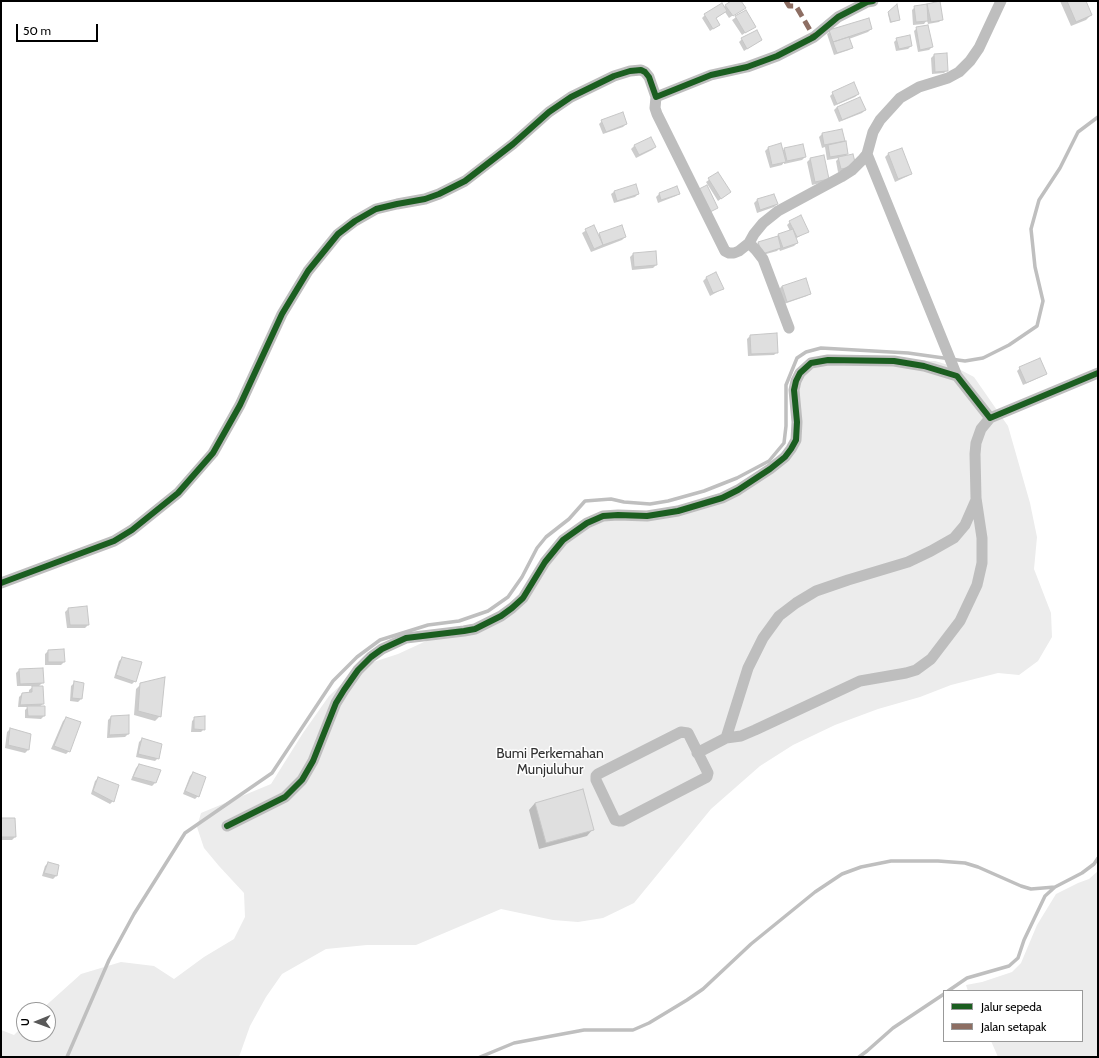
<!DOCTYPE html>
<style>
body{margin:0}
#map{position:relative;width:1099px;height:1058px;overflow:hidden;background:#fff;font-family:Cabin,sans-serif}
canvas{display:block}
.frame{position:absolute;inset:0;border:2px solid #000;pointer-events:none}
.legend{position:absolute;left:943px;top:990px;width:140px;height:52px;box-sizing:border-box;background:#fff;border:1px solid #999;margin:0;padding:5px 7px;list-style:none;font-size:12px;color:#000}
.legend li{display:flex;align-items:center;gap:8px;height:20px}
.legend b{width:20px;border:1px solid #999}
.north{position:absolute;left:16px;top:1002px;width:40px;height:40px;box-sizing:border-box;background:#fff;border:1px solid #999;border-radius:50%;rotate:269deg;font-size:11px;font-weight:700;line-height:16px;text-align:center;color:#000}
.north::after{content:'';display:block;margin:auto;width:14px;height:18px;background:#595959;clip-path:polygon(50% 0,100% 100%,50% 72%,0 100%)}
.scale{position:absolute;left:16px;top:24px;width:82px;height:18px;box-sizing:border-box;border:2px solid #000;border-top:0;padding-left:5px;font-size:12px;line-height:14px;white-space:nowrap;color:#000;-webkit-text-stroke:3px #fff;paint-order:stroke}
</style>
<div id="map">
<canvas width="1099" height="1058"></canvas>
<div class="frame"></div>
<ul class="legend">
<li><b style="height:5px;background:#1b5e20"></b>Jalur sepeda</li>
<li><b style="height:5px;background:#8d6e63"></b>Jalan setapak</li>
</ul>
<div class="north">U</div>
<div class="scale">50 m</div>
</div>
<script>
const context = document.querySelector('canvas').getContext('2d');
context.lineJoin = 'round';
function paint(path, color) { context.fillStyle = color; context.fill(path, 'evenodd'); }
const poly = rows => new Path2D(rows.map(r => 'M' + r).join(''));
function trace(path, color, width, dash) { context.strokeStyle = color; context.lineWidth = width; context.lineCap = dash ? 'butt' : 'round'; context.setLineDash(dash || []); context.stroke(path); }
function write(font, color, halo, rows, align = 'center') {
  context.font = font + ' Cabin,sans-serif'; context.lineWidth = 3; context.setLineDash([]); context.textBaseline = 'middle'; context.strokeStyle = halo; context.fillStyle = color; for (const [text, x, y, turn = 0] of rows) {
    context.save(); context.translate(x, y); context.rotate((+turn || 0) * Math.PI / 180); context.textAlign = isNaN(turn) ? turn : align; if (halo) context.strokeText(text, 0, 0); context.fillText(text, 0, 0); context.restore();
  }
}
paint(poly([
 [822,359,935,361,955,367,974,377,1008,426,1030,503,1037,537,1034,569,1051,613,1052,637,1038,661,1019,675,998,673,951,685,920,697,878,709,835,725,793,745,760,766,711,809,634,903,603,918,578,922,553,920,501,909,416,945,367,945,326,949,282,974,266,997,250,1026,239,1057,1,1057,1,1030,14,1035,24,1025,24,1034,48,1034,48,1010,41,1010,81,974,121,962,154,966,174,979,204,957,234,939,245,917,244,893,219,866,204,848,197,827,201,813,271,784,303,733,329,696,361,666,398,654,450,630,499,617,535,585,579,523,687,511,748,490,789,455,796,406,803,372],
 [1098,871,1098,1057,998,1057,991,1041,1082,1041,1082,991,968,991,966,985,982,982,1012,972,1021,963,1037,925,1056,894,1078,883,1089,879]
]), '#ececec');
paint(poly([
 [733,1,740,1,741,10,729,18,725,12,715,19,719,25,710,31,702,18,705,15,724,7],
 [1060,1,1085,1,1091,15,1086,20,1071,26],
 [939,2,942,19,939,22,928,24,927,20,924,24,913,25,912,10,915,7,927,5],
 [896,6,899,20,890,23,888,14],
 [745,11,755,26,742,35,732,20],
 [917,28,932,47,929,50,918,52,914,31],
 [871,29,868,32,849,39,852,47,849,50,834,55,827,34,830,31],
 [742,39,761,40,744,51,739,42],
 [897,39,911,46,908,49,896,51,894,42],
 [946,54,947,70,944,73,932,74,931,58,934,55],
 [833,93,858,94,855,97,834,106,830,96],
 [837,107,865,110,862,113,839,122,834,110],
 [602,121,626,124,623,127,603,134,599,124],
 [841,130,843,140,840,144,847,154,844,157,852,169,838,172,836,161,839,158,827,160,825,147,822,148,819,137,822,134],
 [651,138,655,147,652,150,636,158,631,149,634,146],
 [768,148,782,151,784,149,805,157,802,160,784,164,784,162,782,165,770,168,765,151],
 [901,149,911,173,908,176,895,182,885,157,888,154],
 [823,156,825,182,812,185,807,162,810,159],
 [718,173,730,192,718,201,706,182],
 [677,187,679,193,676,196,658,203,656,197,659,194],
 [615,191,638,194,635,197,614,203,611,194],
 [774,195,777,204,774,207,757,213,754,203,757,200],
 [790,222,807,232,795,239,797,243,794,246,780,251,779,249,777,251,759,256,756,245,759,242,776,237,779,235,790,231,787,225],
 [593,226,598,236,600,234,625,237,622,240,591,252,582,233],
 [633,254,656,265,653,268,632,270,630,257],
 [716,273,722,288,719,291,710,296,703,281,706,278],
 [782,286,810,293,807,296,784,304,779,289],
 [750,336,777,352,774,355,748,356,747,339],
 [1020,368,1046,373,1043,376,1023,385,1017,371],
 [86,607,88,625,85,628,67,628,65,612,68,609],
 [48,651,64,662,61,665,45,665,45,654],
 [122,658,135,681,132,684,114,678,119,661],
 [19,670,43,682,38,687,43,704,39,707,44,716,41,719,25,718,25,710,28,707,18,707,19,697,22,694,29,693,29,690,34,686,17,686,16,673],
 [74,683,81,699,78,702,70,701,71,686],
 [141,684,160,716,155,721,134,715,136,689],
 [111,717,128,734,125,737,107,738,108,720],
 [66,718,69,751,66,754,51,749,63,721],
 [195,718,204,729,201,732,191,732,192,721],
 [10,729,28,750,25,753,5,748,7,732],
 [142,739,158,758,155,761,136,757,139,742],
 [139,765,155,783,152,786,131,780,136,768],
 [193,773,198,796,195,799,183,794,190,776],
 [98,778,113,801,110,804,91,794,95,781],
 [535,803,593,829,587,836,539,849,529,810],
 [1,819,15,837,12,840,1,840],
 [48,863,58,865,56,876,53,879,42,876,45,866]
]), '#0003');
trace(poly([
 [948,991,967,978,1009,966,1018,958,1024,940,1045,896,1055,887,1082,873,1094,864,1098,858],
 [67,1057,109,960,134,914,185,833,272,773,333,681,357,657,380,640,428,625,459,621,488,611,508,597,522,577,537,548,546,537,569,519,585,501,611,499,624,502,650,504,668,501,704,491,737,478,769,461,784,443,786,426,786,385,797,358,806,352,821,348,908,353,965,361,983,358,1009,345,1037,326,1043,301,1035,267,1031,229,1039,200,1060,168,1078,132,1098,117],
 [480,1057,514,1043,584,1030,633,1030,649,1023,687,1000,703,989,751,944,815,892,842,874,861,867,891,861,938,861,965,863,978,867,1021,886,1031,889,1055,887],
 [859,1057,867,1051,893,1028,944,994]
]), '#bfbfbf', 3.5);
const building = poly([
 [731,1,741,1,746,8,733,16,725,5,731,1],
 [940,1,943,20,931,22,927,4,940,1],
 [1067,1,1086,1,1092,15,1076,22,1067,1],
 [722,3,727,11,716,18,720,25,713,29,704,14,722,3],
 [897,4,900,20,891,22,888,12,897,4],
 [927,4,928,21,916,22,914,6,927,4],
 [746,10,756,27,745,33,735,16,746,10],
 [869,18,872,29,833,42,829,30,869,18],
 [928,25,933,47,920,50,916,27,928,25],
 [757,30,762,40,747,49,741,38,757,30],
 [910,35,912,46,899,49,896,38,910,35],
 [849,37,853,48,837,53,833,42,849,37],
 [947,53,948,71,935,72,934,54,947,53],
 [854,82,859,94,837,104,832,92,854,82],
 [860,97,866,110,842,120,837,107,860,97],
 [623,112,627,124,606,132,601,120,623,112],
 [842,129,845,141,824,145,822,133,842,129],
 [651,137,656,147,639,155,634,145,651,137],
 [846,141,848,154,830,157,828,145,846,141],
 [781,143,786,162,772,165,768,147,781,143],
 [803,144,806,157,787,161,784,148,803,144],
 [902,148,912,174,898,179,888,153,902,148],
 [853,154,856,166,841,169,838,157,853,154],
 [824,155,829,179,815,182,810,158,824,155],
 [718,172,731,192,721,199,708,178,718,172],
 [636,184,639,194,617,201,614,191,636,184],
 [707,185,718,208,710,212,699,189,707,185],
 [677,186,680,194,661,200,659,193,677,186],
 [774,194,778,204,760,210,757,199,774,194],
 [801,215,809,232,797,237,789,221,801,215],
 [594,225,603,245,594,249,585,229,594,225],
 [622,225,626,237,603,245,599,233,622,225],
 [793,229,798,243,783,248,778,234,793,229],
 [778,236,781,248,762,254,758,242,778,236],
 [656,251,657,265,634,267,633,253,656,251],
 [716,272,724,289,713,293,706,277,716,272],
 [806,278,811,294,787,302,782,286,806,278],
 [777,333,778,353,751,354,750,335,777,333],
 [1040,358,1047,374,1026,383,1019,367,1040,358],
 [87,606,89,625,70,625,68,608,87,606],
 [64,649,65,662,48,662,48,650,64,649],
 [122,657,142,662,136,682,116,675,122,657],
 [43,668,44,683,20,684,19,669,43,668],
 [165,677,161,717,138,711,140,683,165,677],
 [74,681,84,683,82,699,72,698,74,681],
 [32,686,43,686,44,704,20,705,22,693,32,692,32,686],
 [27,706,45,706,45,716,28,716,27,706],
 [129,715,129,734,109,735,111,716,129,715],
 [205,716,205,730,194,729,194,717,205,716],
 [66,717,81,722,70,752,54,746,66,717],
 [10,728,31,734,29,750,8,745,10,728],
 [142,738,162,744,159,759,138,754,142,738],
 [139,764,161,770,156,783,133,777,139,764],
 [193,772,206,777,199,797,185,791,193,772],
 [98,777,119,785,114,802,93,791,98,777],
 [583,789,594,830,546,843,535,803,583,789],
 [1,818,15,818,16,837,1,837,1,818],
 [48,862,59,865,57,876,44,873,48,862]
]);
paint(building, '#dfdfdf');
trace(building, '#c7c7c7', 1);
trace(poly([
 [656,97,655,108,657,114,725,251,729,253,734,253,739,251,749,243,754,234,763,223,778,211,841,177,852,170,862,160,867,154,873,132,880,120,900,98,919,87,948,78,959,72,970,61,979,48,1001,1],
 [867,154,957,376],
 [749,243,756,250,763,259,789,328],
 [1,583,114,541,132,530,178,493,213,453,240,405,282,314,308,271,338,234,355,221,376,209,397,204,425,199,439,194,465,181,513,144,549,112,571,97,614,76,630,71,641,70,645,72,649,77,656,97,711,75,747,67,777,56,814,37,838,17,867,2,873,1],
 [681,732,688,733,708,773,707,777,622,821,619,821,615,820,596,780,596,776,598,774,681,732],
 [726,738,748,668,763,638,779,616,796,603,816,591,848,580,908,562,931,551,954,538,965,525,976,500],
 [697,753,726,738,741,736,755,730,860,681,906,673,916,670,931,659,960,621,977,585,982,563,982,538,976,498,975,454,976,443,981,429,990,418],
 [227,826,285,797,302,780,313,761,336,703,344,690,358,670,371,657,382,649,406,638,464,631,475,629,501,616,512,608,523,598,545,562,563,540,587,523,603,516,618,515,647,516,678,511,722,498,738,490,770,469,785,457,791,449,796,440,797,422,794,390,796,381,800,373,811,363,828,360,894,361,924,366,957,376,990,418,1098,373]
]), '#bebebe', 11);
trace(poly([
 [786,1,789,6,796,6,814,37]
]), '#8d6e63', 5, [10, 5]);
trace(poly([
 [1,583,114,541,132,530,178,493,213,453,240,405,282,314,308,271,338,234,355,221,376,209,397,204,425,199,439,194,465,181,513,144,549,112,571,97,614,76,630,71,641,70,645,72,649,77,656,97,711,75,747,67,777,56,814,37,838,17,867,2,873,1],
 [227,826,285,797,302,780,313,761,336,703,344,690,358,670,371,657,382,649,406,638,464,631,475,629,501,616,512,608,523,598,545,562,563,540,587,523,603,516,618,515,647,516,678,511,722,498,738,490,770,469,785,457,791,449,796,440,797,422,794,390,796,381,800,373,811,363,828,360,894,361,924,366,957,376,990,418,1098,373]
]), '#1b5e20', 6);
write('14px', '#333', '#fff', [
 ["Bumi Perkemahan",550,754],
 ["Munjuluhur",550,770]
]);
</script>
